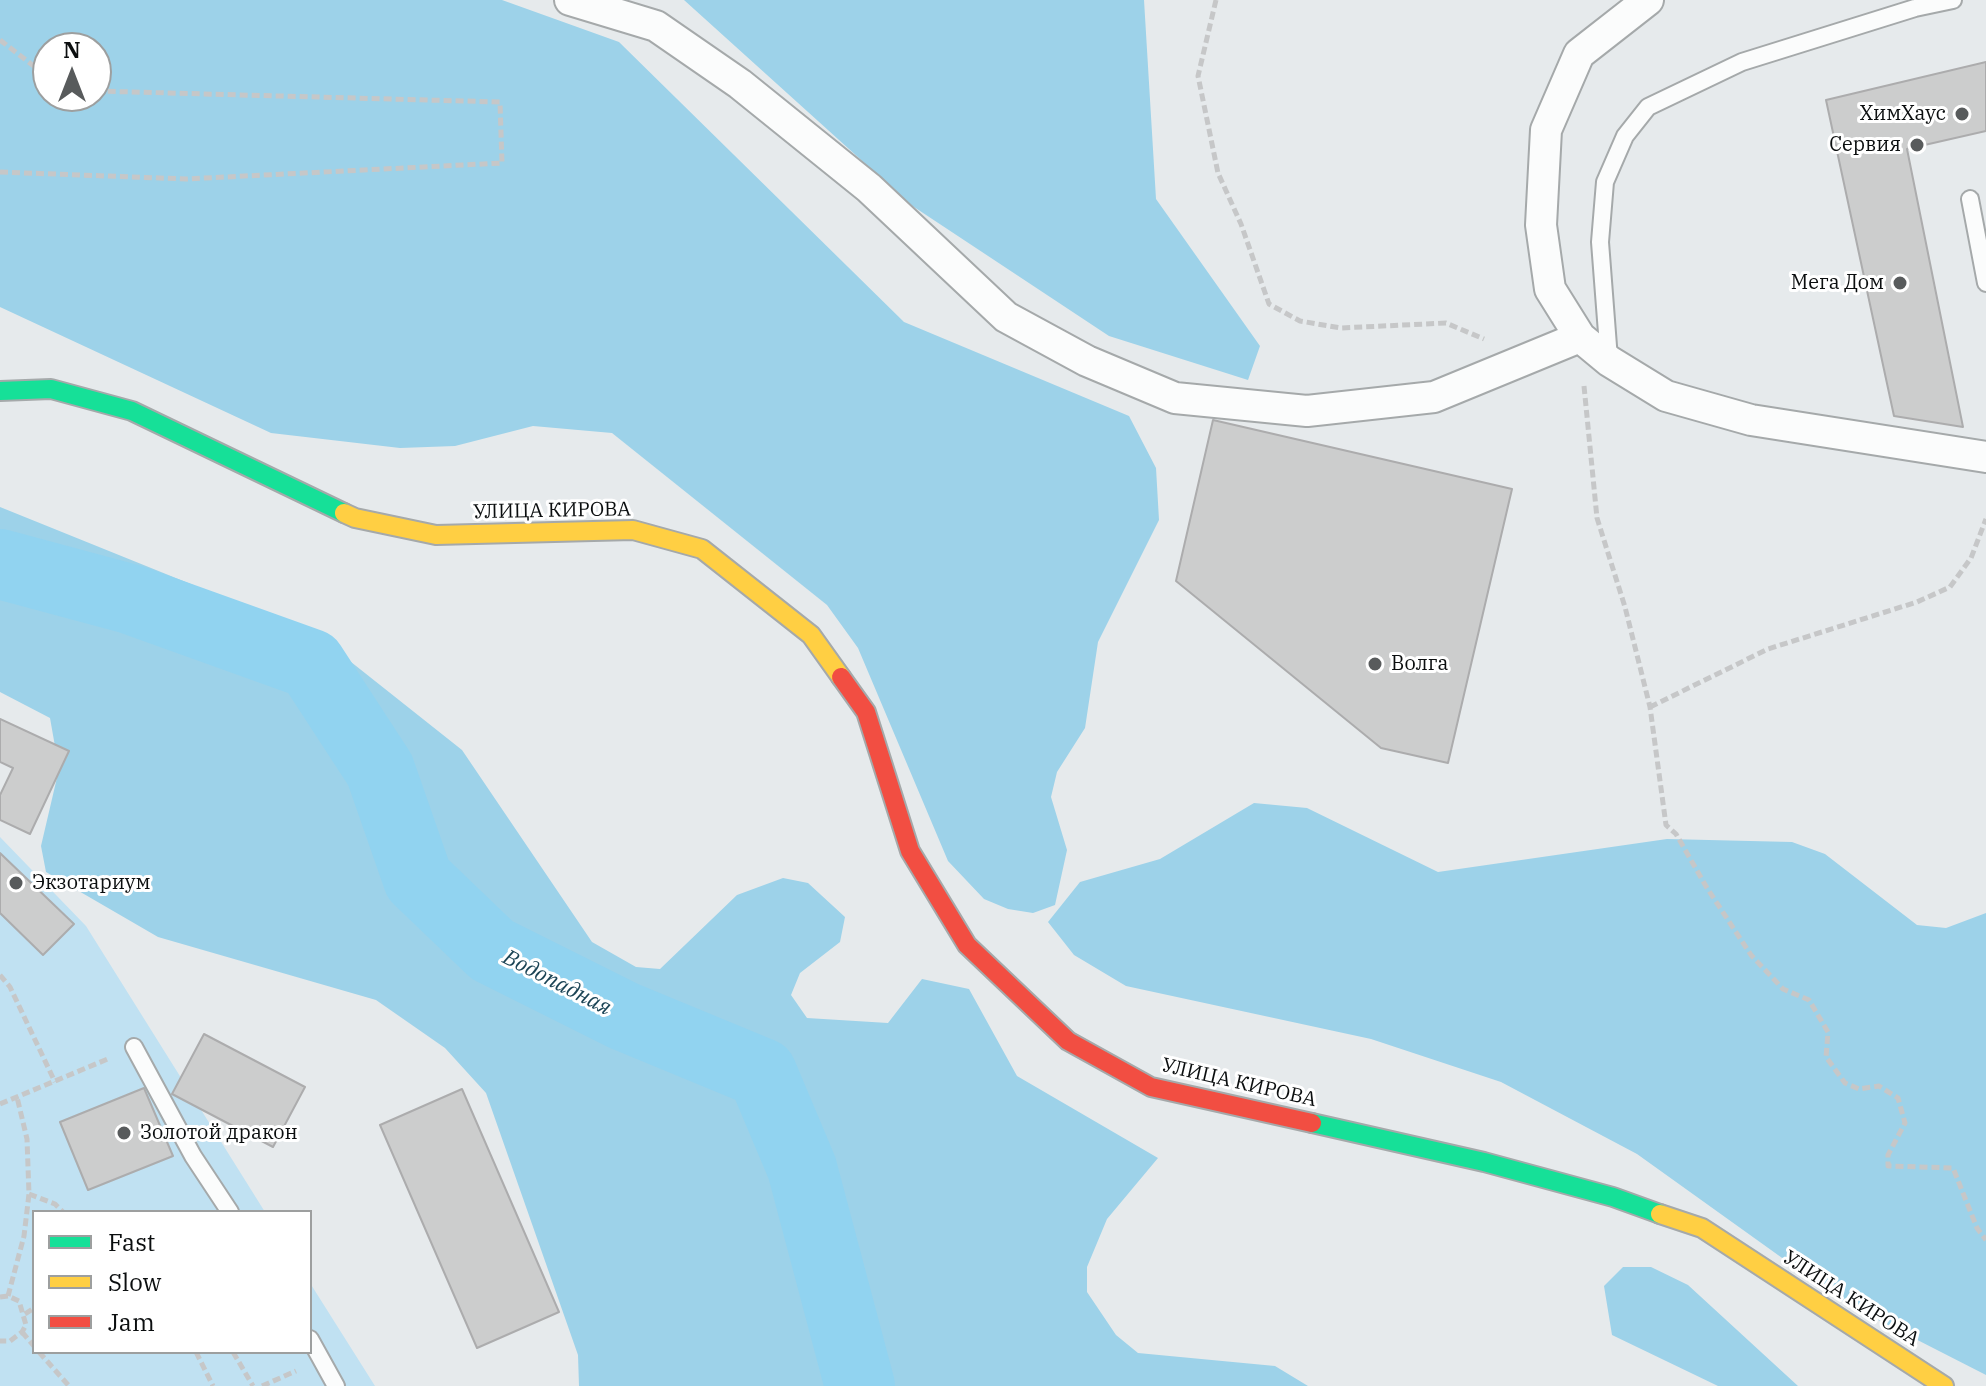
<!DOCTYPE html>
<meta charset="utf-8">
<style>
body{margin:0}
#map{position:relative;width:1986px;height:1386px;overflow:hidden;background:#e6eaec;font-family:"IBM Plex Serif",serif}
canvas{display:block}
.legend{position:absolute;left:32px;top:1210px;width:280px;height:144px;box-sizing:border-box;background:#fff;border:2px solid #9d9f9f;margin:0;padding:10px 14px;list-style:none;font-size:24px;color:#0b0e0f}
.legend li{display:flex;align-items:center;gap:16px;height:40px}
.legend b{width:40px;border:2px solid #9d9f9f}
.north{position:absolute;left:32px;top:32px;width:80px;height:80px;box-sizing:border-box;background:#fff;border:2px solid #9d9f9f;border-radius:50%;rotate:0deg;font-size:22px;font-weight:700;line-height:32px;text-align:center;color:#0b0e0f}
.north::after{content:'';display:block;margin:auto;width:28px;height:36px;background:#585b5c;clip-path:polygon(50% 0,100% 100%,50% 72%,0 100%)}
</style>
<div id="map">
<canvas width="1986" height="1386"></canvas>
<ul class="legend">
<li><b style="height:10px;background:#16e098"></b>Fast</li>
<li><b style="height:10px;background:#ffcf43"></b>Slow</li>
<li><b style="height:10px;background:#f24e42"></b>Jam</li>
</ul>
<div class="north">N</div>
</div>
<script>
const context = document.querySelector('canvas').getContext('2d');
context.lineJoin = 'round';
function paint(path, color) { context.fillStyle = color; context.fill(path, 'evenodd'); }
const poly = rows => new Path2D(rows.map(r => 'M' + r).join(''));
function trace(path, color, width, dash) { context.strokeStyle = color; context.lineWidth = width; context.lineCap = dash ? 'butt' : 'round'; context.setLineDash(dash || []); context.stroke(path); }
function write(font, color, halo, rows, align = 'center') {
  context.font = font + ' "IBM Plex Serif",serif'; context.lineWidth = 6; context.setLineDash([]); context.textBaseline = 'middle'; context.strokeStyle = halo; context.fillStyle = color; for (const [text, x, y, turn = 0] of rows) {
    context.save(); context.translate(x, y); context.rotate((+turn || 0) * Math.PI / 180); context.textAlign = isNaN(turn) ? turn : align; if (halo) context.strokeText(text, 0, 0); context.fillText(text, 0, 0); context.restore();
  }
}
paint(poly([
 [0,837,86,926,265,1212,34,1212,34,1352,310,1352,310,1283,375,1386,0,1386]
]), '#c0e1f2');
paint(poly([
 [0,0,502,0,619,42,904,322,1129,416,1156,468,1159,520,1098,642,1085,728,1057,772,1051,797,1067,850,1055,905,1033,913,1008,909,984,899,948,861,858,648,827,605,612,433,533,426,455,446,400,448,271,433,0,307],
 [48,48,96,48,96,96,48,96],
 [684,0,1144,0,1156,199,1260,346,1248,380,1109,336,911,205],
 [0,507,317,635,462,750,592,942,636,967,660,969,737,895,783,878,808,883,845,917,840,942,800,973,791,995,807,1018,888,1023,922,979,969,989,1017,1076,1158,1158,1107,1219,1087,1267,1087,1292,1116,1335,1138,1353,1275,1366,1308,1386,579,1386,578,1355,486,1093,445,1048,376,1000,158,937,46,872,41,846,59,769,50,718,0,692],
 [1254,803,1307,808,1438,872,1667,839,1792,842,1825,854,1917,925,1946,928,1986,913,1986,1375,1845,1303,1637,1154,1501,1082,1371,1039,1126,986,1074,955,1048,922,1080,882,1160,859],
 [1623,1267,1651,1267,1688,1285,1798,1386,1718,1386,1612,1335,1604,1286]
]), '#9dd2e9');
trace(poly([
 [0,564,130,599,311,664,380,770,418,879,492,950,624,1016,762,1073,802,1168,860,1386]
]), '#91d3f0', 70);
const building = poly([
 [1986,62,1986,131,1907,149,1963,427,1894,416,1826,100,1986,62],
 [1213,420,1512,489,1448,763,1381,748,1176,581,1213,420],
 [0,719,69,751,30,834,0,820,0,795,13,768,0,762,0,719],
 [0,853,74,924,43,955,0,913,0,853],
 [204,1034,305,1087,273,1147,172,1094,204,1034],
 [144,1088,173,1156,88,1190,60,1122,144,1088],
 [462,1089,559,1312,477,1348,380,1125,462,1089]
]);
paint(building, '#cccdcd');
trace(building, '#acacad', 2);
const lane = poly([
 [1970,199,1986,283],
 [1609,359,1600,242,1605,182,1625,136,1648,107,1742,62,1915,8,1953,0],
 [134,1047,193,1156,230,1212],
 [310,1339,336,1386]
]);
const street = poly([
 [570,0,656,26,740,84,869,188,1006,317,1087,361,1175,398,1307,411,1434,397,1580,337],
 [1648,0,1579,54,1546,130,1541,225,1550,289,1580,337,1609,361,1666,396,1751,420,1986,457]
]);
const fast = poly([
 [0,391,51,389,132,411,344,513],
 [1312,1123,1484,1162,1613,1197,1660,1214]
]);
const slow = poly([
 [344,513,355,518,436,535,633,530,702,549,811,635,841,677],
 [1660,1214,1702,1228,1944,1386]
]);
const jam = poly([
 [841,677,866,712,910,851,967,945,1068,1041,1151,1087,1312,1123]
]);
trace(lane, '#a5a9aa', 20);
trace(street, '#a5a9aa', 34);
trace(fast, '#a5a9aa', 22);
trace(slow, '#a5a9aa', 22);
trace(jam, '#a5a9aa', 22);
trace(poly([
 [1216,0,1198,76,1218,173,1241,224,1269,304,1300,321,1341,328,1446,323,1484,339],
 [0,40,48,77],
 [0,172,186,179,502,163,500,102,96,91],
 [1584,386,1597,518,1625,607,1650,707,1666,825,1676,834,1707,888,1751,955,1783,989,1809,1000,1828,1032,1826,1057,1845,1083,1859,1089,1879,1086,1898,1098,1905,1123,1888,1155,1888,1166,1953,1168,1977,1228,1986,1240],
 [1650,707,1768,649,1917,602,1950,587,1971,558,1986,519],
 [0,975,10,987,55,1082],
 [0,1104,110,1058],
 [29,1194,55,1204,63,1212],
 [8,1296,24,1236,29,1194,27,1139,17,1097],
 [0,1297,8,1296,19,1301,26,1325,22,1332,10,1341,0,1341],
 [25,1314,34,1308],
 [22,1332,34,1346],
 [39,1352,69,1386],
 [196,1352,213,1386],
 [233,1352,253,1386],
 [262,1386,296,1371]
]), '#c6c7c8', 5, [8, 4]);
trace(lane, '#fbfcfc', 16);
trace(street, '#fbfcfc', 30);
trace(fast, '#16e098', 18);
trace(slow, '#ffcf43', 18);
trace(jam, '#f24e42', 18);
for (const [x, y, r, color] of [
 [1962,114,8,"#585b5c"],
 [1917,145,8,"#585b5c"],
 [1900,283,8,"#585b5c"],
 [1375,664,8,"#585b5c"],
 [16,883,8,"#585b5c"],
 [124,1133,8,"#585b5c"]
]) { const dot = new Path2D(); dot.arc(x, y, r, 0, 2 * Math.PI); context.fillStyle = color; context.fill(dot); trace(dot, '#fff', 3); }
write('20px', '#0b0e0f', '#fff', [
 ["ХимХаус",1946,114],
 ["Сервия",1901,145],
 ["Мега Дом",1884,283],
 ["Волга",1391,664,"left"],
 ["Экзотариум",32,883,"left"],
 ["Золотой дракон",140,1133,"left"]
], 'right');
write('20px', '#0b0e0f', '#fff', [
 ["УЛИЦА КИРОВА",552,511,-1],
 ["УЛИЦА КИРОВА",1239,1083,13],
 ["УЛИЦА КИРОВА",1851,1299,33]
]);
write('italic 22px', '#1b4455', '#fff', [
 ["Водопадная",557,983,27]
]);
</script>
